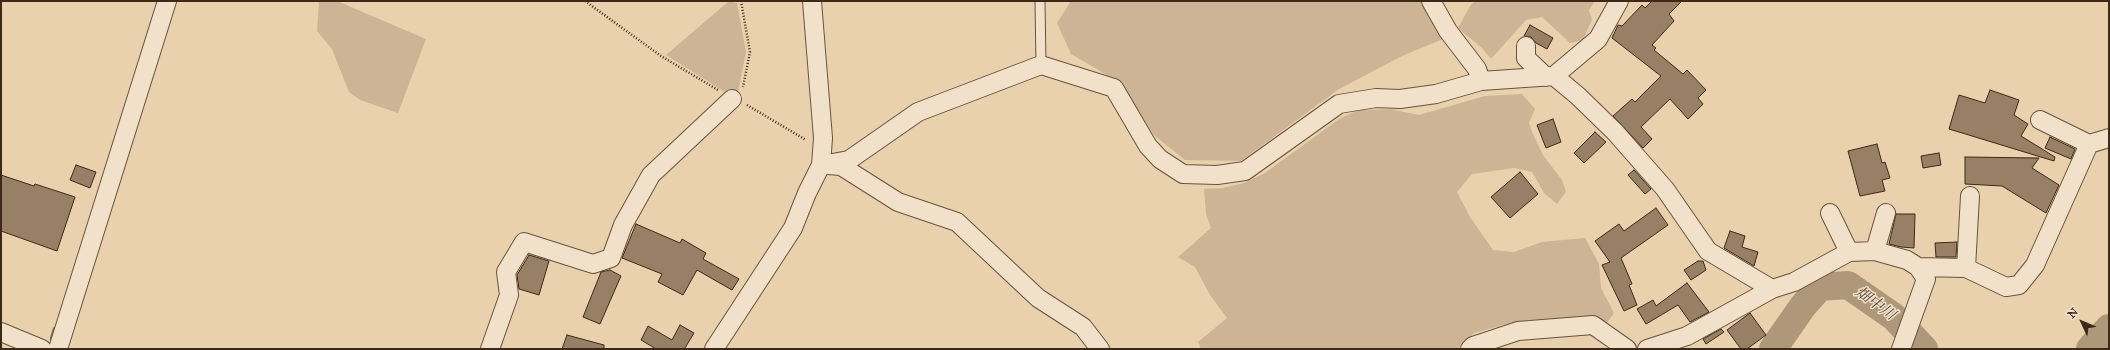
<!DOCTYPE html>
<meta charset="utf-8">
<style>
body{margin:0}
#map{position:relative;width:2110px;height:350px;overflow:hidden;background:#ead1ad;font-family:"IM FELL Great Primer",serif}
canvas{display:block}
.frame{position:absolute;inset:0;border:2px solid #3d2917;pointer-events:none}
.north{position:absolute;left:2062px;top:302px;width:40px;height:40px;-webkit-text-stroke:3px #f1e1ca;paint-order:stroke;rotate:314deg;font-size:11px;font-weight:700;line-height:16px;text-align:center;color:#3d2917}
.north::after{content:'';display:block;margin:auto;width:14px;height:18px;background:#3d2917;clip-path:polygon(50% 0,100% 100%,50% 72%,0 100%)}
</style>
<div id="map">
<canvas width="2110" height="350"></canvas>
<div class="frame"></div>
<div class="north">N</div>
</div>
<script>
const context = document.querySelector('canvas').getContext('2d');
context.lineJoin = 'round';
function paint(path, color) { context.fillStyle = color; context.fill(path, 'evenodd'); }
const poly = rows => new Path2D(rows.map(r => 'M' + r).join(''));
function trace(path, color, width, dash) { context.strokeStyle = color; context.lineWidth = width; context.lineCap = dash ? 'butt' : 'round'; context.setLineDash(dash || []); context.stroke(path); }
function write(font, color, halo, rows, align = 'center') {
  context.font = font + ' "IM FELL Great Primer","Noto Serif JP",serif'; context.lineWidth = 3; context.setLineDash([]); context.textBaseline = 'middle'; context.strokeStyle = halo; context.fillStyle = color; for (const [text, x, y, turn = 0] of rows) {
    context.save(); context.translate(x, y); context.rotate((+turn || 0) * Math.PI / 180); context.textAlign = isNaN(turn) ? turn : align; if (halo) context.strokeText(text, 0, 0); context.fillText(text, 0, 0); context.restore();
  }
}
paint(poly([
 [319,1,337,1,426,39,398,113,360,100,349,92,332,49,317,31],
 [729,1,737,3,746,52,738,92,728,94,666,55],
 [1071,1,1434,1,1448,37,1402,56,1339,89,1241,161,1185,160,1154,135,1119,82,1071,54,1057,23],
 [1475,1,1595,1,1589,10,1592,20,1583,40,1570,43,1542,17,1526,20,1491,59,1482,48,1458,28,1470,6],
 [1522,94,1535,109,1529,123,1532,132,1543,155,1562,180,1566,192,1557,204,1544,193,1532,172,1514,168,1472,174,1457,192,1470,217,1493,250,1514,252,1542,242,1585,238,1599,264,1601,288,1614,313,1604,327,1506,324,1474,333,1458,349,1201,349,1198,342,1227,318,1210,295,1195,267,1178,257,1211,228,1206,214,1204,189,1223,188,1244,183,1265,173,1339,119,1358,110,1390,109,1419,115,1485,96]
]), '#cdb494');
trace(poly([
 [52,339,55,329]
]), '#816c52', 4.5);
trace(poly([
 [1773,349,1803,306,1820,287,1848,285,1894,317,1924,349],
 [2090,349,2109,328]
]), '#af987a', 28);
const building = poly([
 [1652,1,1682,1,1669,14,1674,21,1652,45,1656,48,1654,50,1683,74,1687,70,1706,90,1698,98,1703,104,1688,119,1670,99,1641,127,1652,139,1643,148,1613,116,1632,99,1635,102,1661,76,1612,38,1618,25,1622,26,1642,5,1645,8,1652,1],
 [1530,25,1553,38,1547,49,1536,43,1531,37,1524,36,1530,25],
 [1990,90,2019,100,2014,115,2028,124,2021,136,2055,157,2054,161,1949,129,1959,95,1985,103,1990,90],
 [1553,119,1561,142,1546,148,1537,125,1553,119],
 [1595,132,1606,142,1584,163,1574,153,1595,132],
 [2050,137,2075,149,2071,159,2045,148,2050,137],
 [1877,144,1882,163,1885,162,1890,178,1882,180,1885,191,1860,196,1848,151,1877,144],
 [1939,153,1941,165,1923,168,1921,156,1939,153],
 [1965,157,2039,158,2032,168,2059,185,2046,213,2002,186,1965,184,1965,157],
 [76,165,96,172,90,188,70,180,76,165],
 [1634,170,1651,189,1645,194,1628,175,1634,170],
 [1520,172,1538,194,1510,218,1491,197,1520,172],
 [1,175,34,186,35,184,75,197,57,251,1,231,1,175],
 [1656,208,1668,225,1621,258,1632,284,1629,285,1637,305,1624,311,1602,265,1610,262,1595,241,1619,224,1624,231,1656,208],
 [1896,214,1915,214,1914,248,1901,247,1889,244,1896,214],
 [636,224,680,243,682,239,706,253,703,259,739,279,732,290,697,270,683,295,658,282,662,274,622,258,636,224],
 [1730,231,1745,236,1742,247,1758,252,1754,266,1724,248,1730,231],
 [1957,242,1956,257,1936,257,1935,243,1957,242],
 [529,255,549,261,539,295,519,289,517,275,529,255],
 [1698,261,1703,261,1706,270,1691,280,1684,270,1698,261],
 [610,270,621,276,600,324,583,317,601,272,610,270],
 [1687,283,1709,312,1690,322,1678,305,1646,324,1637,309,1653,300,1656,306,1687,283],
 [1750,313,1766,335,1747,349,1741,349,1727,330,1750,313],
 [680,325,694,333,685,348,687,349,656,349,641,340,648,326,672,340,680,325],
 [1721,329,1724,332,1706,344,1703,339,1721,329],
 [567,335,604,345,604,349,562,349,567,335]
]);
paint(building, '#978065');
trace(building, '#3d2917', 1);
const lane = poly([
 [1040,1,1041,65]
]);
const street = poly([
 [1431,1,1448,31,1477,69,1481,81],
 [1526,46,1526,58,1546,77],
 [1554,76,1578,96,1615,132,1665,189,1708,251,1772,289],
 [2040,120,2089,144],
 [821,165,849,160,918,112,1041,65,1114,88,1148,146,1160,159,1183,174,1217,175,1245,171,1339,104,1376,98,1400,99,1436,94,1481,81,1554,76,1598,39,1619,1],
 [828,165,841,166,898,202,957,222,1038,298,1083,327,1100,349],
 [1830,213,1849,252],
 [1875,251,1886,213],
 [1918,267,1966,268,2006,287,2019,285,2035,265,2089,144,2109,138],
 [1966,268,1970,196],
 [1,332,42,349],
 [58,349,167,1],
 [490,349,509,295,506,272,524,242,593,264,611,258,623,225,651,175,732,99],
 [714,349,793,228,807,193,821,165,823,138,812,1],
 [1470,349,1473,346,1518,331,1593,325,1627,349],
 [1647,349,1687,336,1772,289,1794,282,1849,252,1875,251,1907,260,1918,267,1926,279,1901,349]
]);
trace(lane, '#68533c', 11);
trace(street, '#68533c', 20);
trace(poly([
 [585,1,661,56,718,90],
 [741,1,750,52,743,87],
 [747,105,806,140]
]), '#3d2917', 2.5, [1, 2]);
trace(lane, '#f1e1ca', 9);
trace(street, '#f1e1ca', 18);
write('italic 15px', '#5a4530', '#f1e1ca', [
 ["畑中川",1875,304,36]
]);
</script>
